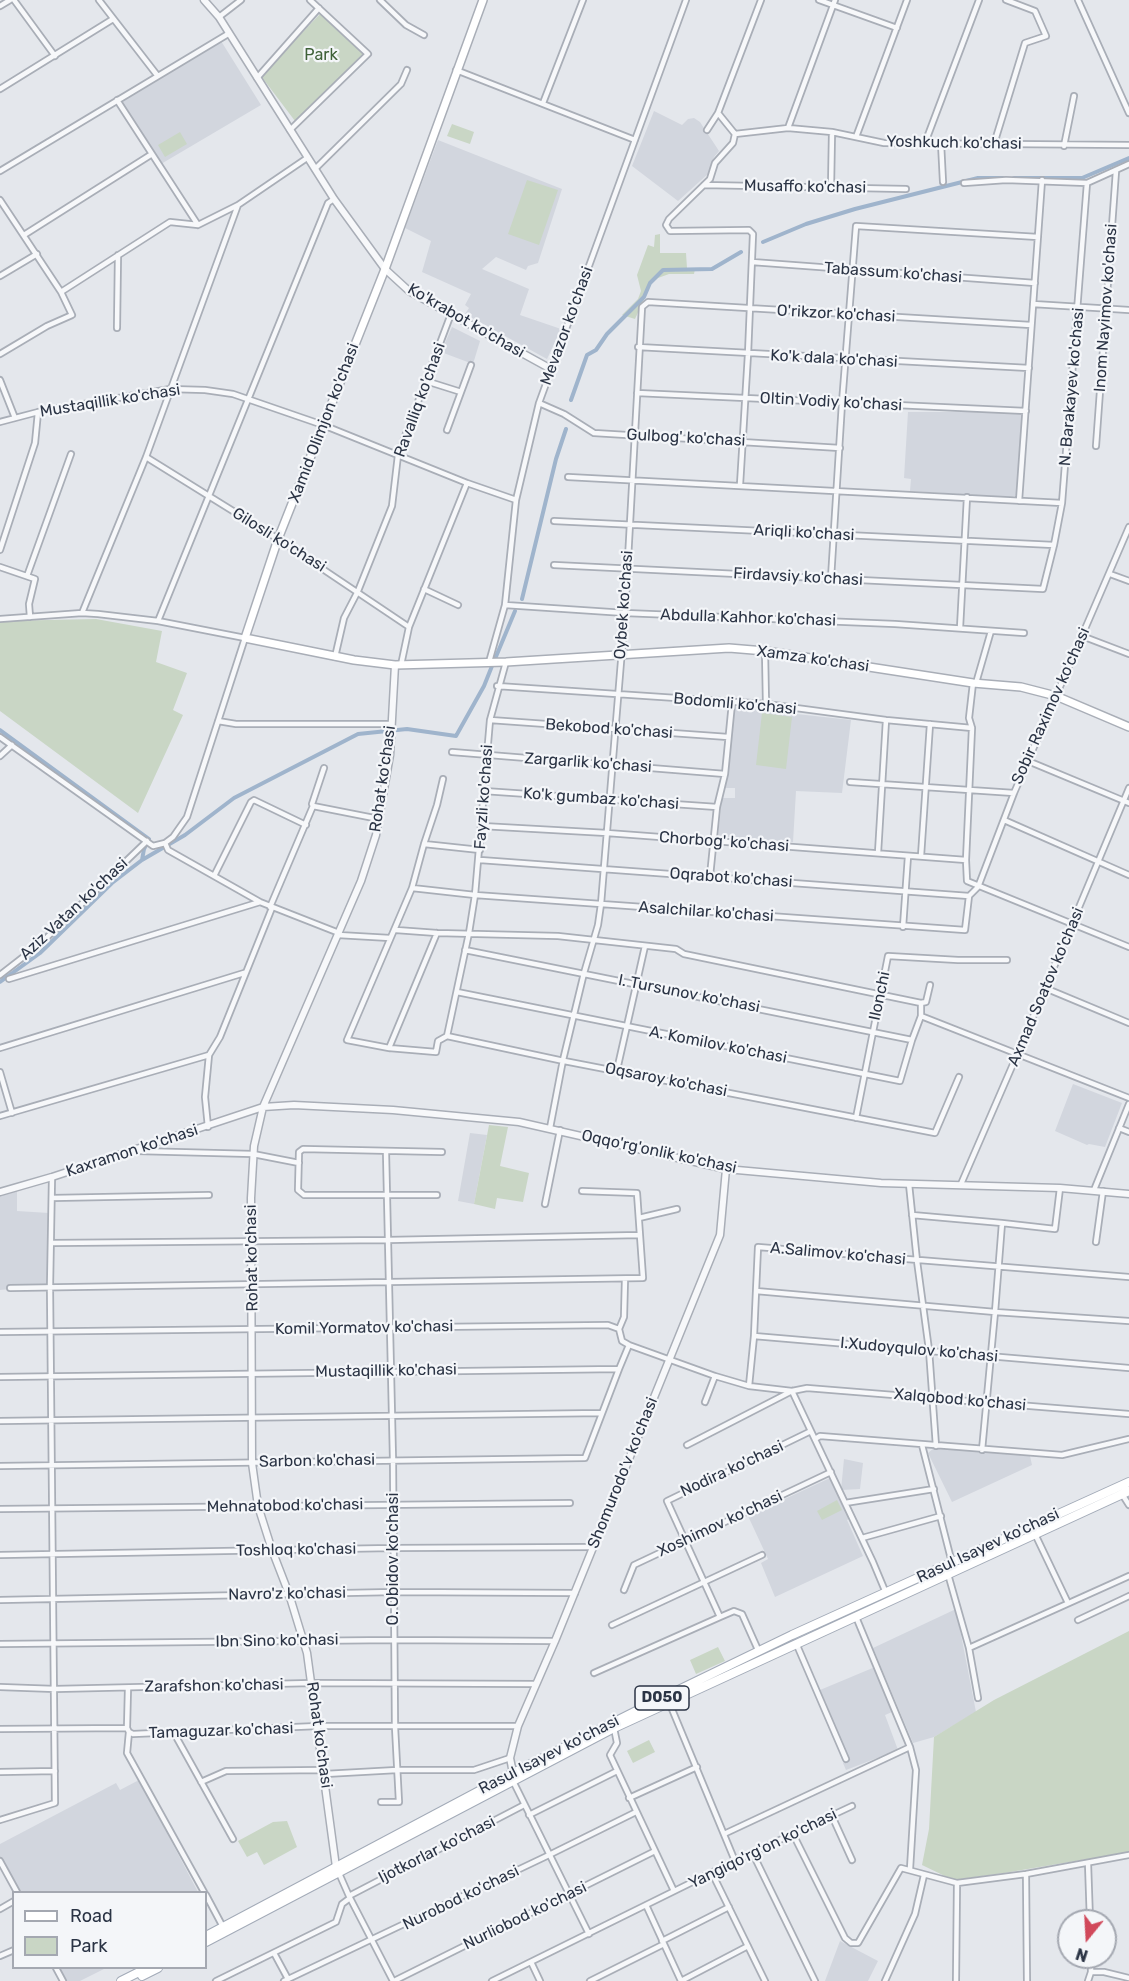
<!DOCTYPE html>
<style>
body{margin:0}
#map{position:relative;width:1129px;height:1981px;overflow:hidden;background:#e4e7ec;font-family:Rubik,sans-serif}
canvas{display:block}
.legend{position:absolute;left:12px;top:1891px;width:195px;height:78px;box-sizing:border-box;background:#f4f6f9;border:2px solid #a4a8b1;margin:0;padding:8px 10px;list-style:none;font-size:18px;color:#2b3445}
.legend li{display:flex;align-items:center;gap:12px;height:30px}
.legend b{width:30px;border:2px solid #a4a8b1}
.north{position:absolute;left:1057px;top:1909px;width:60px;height:60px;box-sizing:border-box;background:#f4f6f9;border:2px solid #a4a8b1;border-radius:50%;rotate:198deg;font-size:16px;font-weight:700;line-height:24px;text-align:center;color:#2b3445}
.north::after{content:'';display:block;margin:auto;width:21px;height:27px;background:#d1495b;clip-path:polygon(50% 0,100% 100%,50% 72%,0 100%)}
</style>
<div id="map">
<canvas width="1129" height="1981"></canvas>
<ul class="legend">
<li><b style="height:8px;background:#fff"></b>Road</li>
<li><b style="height:16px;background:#c9d6c5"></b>Park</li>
</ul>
<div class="north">N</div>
</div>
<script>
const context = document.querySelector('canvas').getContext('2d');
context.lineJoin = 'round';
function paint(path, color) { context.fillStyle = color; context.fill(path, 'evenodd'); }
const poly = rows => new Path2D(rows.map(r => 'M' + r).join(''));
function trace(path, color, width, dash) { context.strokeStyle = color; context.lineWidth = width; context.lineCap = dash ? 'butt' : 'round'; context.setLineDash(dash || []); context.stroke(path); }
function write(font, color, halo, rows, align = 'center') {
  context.font = font + ' Rubik,sans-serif'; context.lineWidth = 4.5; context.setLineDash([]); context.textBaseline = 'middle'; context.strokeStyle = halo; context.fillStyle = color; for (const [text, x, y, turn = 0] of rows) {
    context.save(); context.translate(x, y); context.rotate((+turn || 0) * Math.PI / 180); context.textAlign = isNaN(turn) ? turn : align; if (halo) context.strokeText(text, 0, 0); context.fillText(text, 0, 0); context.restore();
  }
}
paint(poly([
 [221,41,261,105,161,164,121,101],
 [654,111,682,125,688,119,694,118,700,122,719,151,714,157,709,173,678,201,632,166],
 [438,140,562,189,538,263,528,266,526,270,496,257,482,269,529,289,520,315,561,329,547,359,465,314,469,308,465,305,471,294,422,272,431,241,405,228],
 [452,327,480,341,473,364,441,352],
 [908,412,1023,412,1017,494,1015,496,1010,497,910,491,911,479,904,478],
 [733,707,851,720,842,793,796,791,793,842,718,836,722,798,735,798,735,788,725,788],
 [1073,1084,1122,1103,1105,1147,1089,1144,1087,1145,1055,1131],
 [470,1133,487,1135,474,1204,458,1201],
 [17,1191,17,1211,49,1213,47,1285,9,1284,10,1289,0,1290,0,1196],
 [934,1448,1030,1456,1032,1465,952,1502,928,1453],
 [844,1459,863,1463,860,1489,841,1490],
 [830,1478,849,1519,847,1520,863,1556,775,1597,761,1563,768,1559,748,1516],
 [956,1609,976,1712,934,1737,913,1743,873,1648],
 [875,1667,892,1712,885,1715,898,1750,846,1770,843,1763,850,1760,820,1690],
 [139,1780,198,1892,19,1892,0,1857,0,1844,116,1783,120,1790],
 [840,1941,878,1961,868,1981,825,1981],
 [59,1968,106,1968,80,1981,66,1981]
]), '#d2d6de');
paint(poly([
 [320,14,363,54,295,121,261,76],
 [452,124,474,132,470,144,447,136],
 [180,132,187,144,165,157,158,145],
 [527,180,558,190,539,245,508,234],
 [660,234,660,253,686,253,687,268,695,269,694,274,669,274,658,278,651,284,635,319,622,315,638,299,641,291,637,275,648,245,654,247,655,235],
 [96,619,162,631,156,662,187,673,173,710,183,715,138,813,0,711,0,621],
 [762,713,792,717,786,769,756,765],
 [489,1125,508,1127,500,1166,529,1173,523,1202,497,1198,495,1209,474,1204],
 [837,1500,842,1510,822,1520,817,1511],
 [1129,1631,1129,1852,1004,1873,953,1880,922,1865,929,1829,934,1737,994,1700],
 [718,1647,725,1661,696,1674,690,1660],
 [649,1740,655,1752,633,1763,627,1751],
 [287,1821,297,1847,264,1865,257,1852,247,1857,238,1841,273,1822]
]), '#c9d6c5');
trace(poly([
 [1014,178,1082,178,1129,158],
 [763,242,806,224,855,209,978,178,1003,178],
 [571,400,587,355,596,350,607,334,644,297,650,283,663,270,712,269,741,252],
 [522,599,556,459,566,429],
 [495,659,515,611],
 [0,730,149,839],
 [142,860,144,849,147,843],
 [0,982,40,953,112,883,142,860,185,835,234,798,358,734,407,729,456,736,484,686,492,666]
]), '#9fb4cc', 4);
const minor = poly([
 [14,0,55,56],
 [99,0,157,75],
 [380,0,406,25,424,35],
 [819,0,897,28],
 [1078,0,1129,113],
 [0,6,10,0],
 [219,17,241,0],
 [456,70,635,140],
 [257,78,319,8],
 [0,89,113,19],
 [117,100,198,225],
 [543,103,583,0],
 [718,113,735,134,788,128,832,132,884,143,1129,145],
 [788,128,835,0],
 [290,130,368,54,310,0],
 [707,130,718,113,761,0],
 [735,134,733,143,715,163,710,179,669,219,666,225,670,231,749,230,753,234,748,354,740,485],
 [856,137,907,0],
 [925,143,979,0],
 [941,143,943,182],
 [994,144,1025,43,1046,36,1035,11,1006,0],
 [1064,146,1074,96],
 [315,169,401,84,407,70],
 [0,171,228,34],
 [964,183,1006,180,1087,183,1129,164],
 [704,185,906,189],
 [831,188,832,132],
 [0,200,61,292,72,315,47,326,0,354],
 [24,235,152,154],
 [752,262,1035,283],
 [0,276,37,254],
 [61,292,170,222,198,225,238,205],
 [1033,304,1129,310],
 [117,328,118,255],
 [638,347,1029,368],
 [0,380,15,418],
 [426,381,461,392],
 [637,393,1026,411],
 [539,403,564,414,594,433,840,448],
 [0,422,38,412,170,389,205,390,233,394,323,425,467,483,516,500],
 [447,430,471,365],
 [1096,446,1116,171],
 [146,457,278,539,409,627],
 [568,477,1062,503],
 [1019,501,1042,180],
 [554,521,1054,545],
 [0,550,35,443,38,412],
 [554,565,1043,589,1054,545,1062,503,1087,183],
 [0,567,35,579,29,604,30,617],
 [1110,574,1129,581],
 [27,576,71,454],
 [831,578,842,403,856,226,1038,237],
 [424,589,458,605],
 [505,605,625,613,895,624,1024,633],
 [82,613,146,457,238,205,307,158],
 [0,619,82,613,98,614,158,621,245,638,187,817,173,837,165,843,153,846,0,737],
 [158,621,328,203,334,199],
 [960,628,967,497],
 [1082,636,1129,654],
 [765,651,766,704],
 [335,657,344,618,358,591,392,506,398,455,451,314],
 [489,662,505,605,516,500,539,403,686,0],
 [401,665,409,627,467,483],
 [973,683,969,718,972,728,966,860,967,881,1129,947],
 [976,683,991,631],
 [497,686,766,704,886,720,972,728],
 [490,720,728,737],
 [218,721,236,724,392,724],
 [452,752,725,774],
 [0,756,12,745],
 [1028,761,1129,803],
 [324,768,312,804,313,806,379,819],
 [443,779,437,805,424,844,412,888,347,1040,389,1048,436,1052,438,1041,447,1036,559,1060,935,1133,959,1077],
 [850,782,1014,793],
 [484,791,717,807],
 [1004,820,1129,875],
 [482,826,607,833,966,860],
 [165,843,168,850,260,902,339,933],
 [424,844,480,850],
 [878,853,886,720],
 [921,856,930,724],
 [480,860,969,896,978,887,1014,793,1129,527],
 [214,876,251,802,254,800,306,825],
 [710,876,717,807,725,774,732,703],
 [412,888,475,895,965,930,969,896],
 [270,907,313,806],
 [903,927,908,856],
 [396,930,437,933,558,936,676,949,684,954,921,1003],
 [338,935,390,938],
 [465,950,912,1040],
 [0,975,40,944,147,841],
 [9,979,260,902],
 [1045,988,1129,1023],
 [457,992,900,1081,912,1040,921,1016,921,1003],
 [921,1003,926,1002,930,985],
 [921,1016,1129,1098],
 [447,1036,469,933,475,895,490,720,506,662],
 [0,1048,244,973],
 [389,1048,437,933],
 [617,1070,645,946],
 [0,1072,12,1113],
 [0,1116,209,1055],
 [856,1118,888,956,958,960,1007,960],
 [208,1127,205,1097,209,1055,220,1037,272,908],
 [550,1128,563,1060,584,973,598,925,601,904,625,613,642,307,648,302,1031,325],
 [1119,1128,1129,1132],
 [137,1151,253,1154,299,1163],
 [909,1184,917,1261,929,1350,936,1446],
 [961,1184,1017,1055,1129,788],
 [1060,1188,1055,1229,1002,1223,995,1312,1129,1321],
 [1094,1190,1129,1104],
 [437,1195,304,1195,298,1190,299,1152,303,1149,442,1152],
 [52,1198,209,1195],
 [545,1204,560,1130],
 [912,1215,1002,1223],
 [639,1218,677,1209],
 [1096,1242,1103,1191],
 [52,1243,388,1240,640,1235],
 [625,1279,624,1317,619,1329,622,1341,629,1345],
 [10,1288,643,1278,637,1193,582,1191],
 [756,1291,754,1336,1129,1368],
 [0,1332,608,1325,619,1329],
 [754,1336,749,1386,792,1391],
 [0,1377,619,1369,629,1345,715,1376,749,1386],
 [792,1391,873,1562,886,1593],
 [705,1402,715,1376],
 [0,1421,602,1413],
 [815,1439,820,1436,1062,1455,1129,1439],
 [687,1445,792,1391,807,1388,1129,1414],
 [922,1445,952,1563],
 [982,1450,995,1312,756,1291,758,1247,1129,1277],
 [0,1466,585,1458,619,1369],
 [1122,1494,1129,1505],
 [845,1503,934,1489],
 [0,1509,570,1503],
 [1035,1534,1068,1603],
 [862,1538,941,1516],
 [0,1555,392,1548,593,1547],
 [948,1574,969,1648,978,1698],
 [624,1590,634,1565,831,1472],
 [0,1600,394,1592,575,1593],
 [856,1617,910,1747,916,1770,910,1869],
 [1078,1620,1129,1596],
 [612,1625,762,1555],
 [796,1643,846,1759],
 [0,1644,394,1640,555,1641],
 [969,1648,1129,1576],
 [759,1652,742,1614,734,1611,720,1617,667,1501,811,1431],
 [594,1673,720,1617],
 [0,1687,55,1689,312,1683,536,1684],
 [669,1702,735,1861],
 [127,1728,128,1688],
 [614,1728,617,1743,610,1755,674,1891],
 [0,1729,127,1728,129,1732,133,1734,318,1726,518,1726],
 [129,1732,127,1753,204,1892],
 [174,1733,233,1839],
 [0,1772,55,1771],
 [325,1774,397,1770,474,1770,510,1758],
 [513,1781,589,1934],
 [201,1782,226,1771,324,1770],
 [629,1798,697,1767],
 [381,1802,399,1802,395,1727,393,1460,386,1152],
 [529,1815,617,1771],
 [832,1816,852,1860],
 [0,1820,55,1803,50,1287,52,1177],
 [724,1834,910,1747],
 [793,1834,845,1938,851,1943,858,1943,901,1868,957,1883,1026,1874,1129,1855],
 [753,1854,815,1981],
 [0,1861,17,1892],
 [1088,1863,1090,1921],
 [338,1871,349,1896,393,1981],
 [712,1873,765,1981],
 [1026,1874,1027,1981],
 [206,1895,223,1927],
 [349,1896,524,1805],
 [646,1905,681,1981],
 [0,1909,14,1901],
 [662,1941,729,1907],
 [274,1953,288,1979],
 [0,1956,14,1950],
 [1091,1957,1091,1972],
 [531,1962,540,1981],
 [56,1968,63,1981],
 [216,1981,336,1922,342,1904,350,1898],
 [284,1981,549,1855,636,1812],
 [394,1981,655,1851],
 [492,1981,735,1861,852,1806],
 [590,1981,664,1944],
 [681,1981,748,1946],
 [885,1981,915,1914,924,1875],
 [956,1981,957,1883],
 [1088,1981,1091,1972,1104,1972,1129,1978]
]);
const tertiary = poly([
 [204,0,219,17,334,199,385,269,409,291,551,369],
 [0,1192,52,1177,263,1107,294,1105,393,1110,519,1122,726,1169,881,1183,1060,1188,1129,1194],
 [513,1773,510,1758,518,1726,555,1641,720,1235,726,1169],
 [336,1867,307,1653,289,1594,272,1550,258,1506,252,1463,251,1198,254,1146,263,1107,361,881,376,835,390,755,395,665]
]);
const secondary = poly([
 [483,0,385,269,278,539,245,638,354,660,395,665,506,662,729,648,765,651,973,683,1021,687,1056,696,1129,727]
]);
const primary = poly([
 [206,1936,513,1773,664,1697,792,1635,1129,1482],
 [206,1942,614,1728,1129,1491],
 [142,1976,158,1968],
 [121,1981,147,1968]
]);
trace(minor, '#a9aeb7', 8);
trace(tertiary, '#a9aeb7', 9);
trace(secondary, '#a9aeb7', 10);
trace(primary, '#a3abb8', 10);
trace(minor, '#f7f8fa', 4.5);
trace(tertiary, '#f7f8fa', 6);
trace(secondary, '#fff', 7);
trace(primary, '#fff', 8);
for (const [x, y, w] of [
 [662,1698,54]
]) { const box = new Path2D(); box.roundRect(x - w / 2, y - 12, w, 24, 4.5); context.fillStyle = '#f4f6f9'; context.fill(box); trace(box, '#2b3445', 1.5); }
write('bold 15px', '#2b3445', null, [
 ["D050",662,1698]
]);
write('16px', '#3f6138', '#f4f6f9', [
 ["Park",321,55]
]);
write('16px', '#2b3445', '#f4f6f9', [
 ["Yoshkuch ko'chasi",954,143,1],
 ["Musaffo ko'chasi",805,187,1],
 ["Tabassum ko'chasi",893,273,4],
 ["Inom Nayimov ko'chasi",1106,308,-86],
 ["O'rikzor ko'chasi",836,314,3],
 ["Ko'krabot ko'chasi",466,321,30],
 ["Mevazor ko'chasi",567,326,-70],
 ["Ko'k dala ko'chasi",834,359,3],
 ["N. Barakayev ko'chasi",1072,387,-85],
 ["Ravalliq ko'chasi",420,400,-70],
 ["Mustaqillik ko'chasi",110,401,-9],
 ["Oltin Vodiy ko'chasi",831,402,3],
 ["Xamid Olimjon ko'chasi",324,423,-69],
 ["Gulbog' ko'chasi",686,438,3],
 ["Ariqli ko'chasi",804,533,3],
 ["Gilosli ko'chasi",279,540,32],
 ["Firdavsiy ko'chasi",798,577,3],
 ["Oybek ko'chasi",624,605,-86],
 ["Abdulla Kahhor ko'chasi",748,618,2],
 ["Xamza ko'chasi",813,659,8],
 ["Bodomli ko'chasi",735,704,5],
 ["Sobir Raximov ko'chasi",1051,706,-66],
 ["Bekobod ko'chasi",609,729,4],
 ["Zargarlik ko'chasi",588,763,4],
 ["Rohat ko'chasi",383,779,-82],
 ["Fayzli ko'chasi",484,797,-86],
 ["Ko'k gumbaz ko'chasi",601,799,4],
 ["Chorbog' ko'chasi",724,842,4],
 ["Oqrabot ko'chasi",731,878,4],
 ["Aziz Vatan ko'chasi",74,909,-43],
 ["Asalchilar ko'chasi",706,912,4],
 ["Axmad Soatov ko'chasi",1046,987,-67],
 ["I. Tursunov ko'chasi",689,994,11],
 ["Ilonchi",880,996,-78],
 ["A. Komilov ko'chasi",718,1045,11],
 ["Oqsaroy ko'chasi",666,1080,11],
 ["Kaxramon ko'chasi",132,1151,-18],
 ["Oqqo'rg'onlik ko'chasi",659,1152,12],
 ["A.Salimov ko'chasi",838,1254,5],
 ["Rohat ko'chasi",252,1258,-91],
 ["Komil Yormatov ko'chasi",364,1328,-1],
 ["I.Xudoyqulov ko'chasi",919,1350,5],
 ["Mustaqillik ko'chasi",386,1371,-1],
 ["Xalqobod ko'chasi",960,1400,5],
 ["Sarbon ko'chasi",317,1461,-1],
 ["Nodira ko'chasi",732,1469,-25],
 ["Shomurodo'v ko'chasi",623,1473,-68],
 ["Mehnatobod ko'chasi",285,1506,-1],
 ["Xoshimov ko'chasi",720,1524,-25],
 ["Rasul Isayev ko'chasi",988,1546,-25],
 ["Toshloq ko'chasi",296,1550,-1],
 ["O. Obidov ko'chasi",393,1559,-90],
 ["Navro'z ko'chasi",287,1594,-1],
 ["Ibn Sino ko'chasi",277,1641,-1],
 ["Zarafshon ko'chasi",214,1686,-1],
 ["Tamaguzar ko'chasi",221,1731,-2],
 ["Rohat ko'chasi",319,1735,82],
 ["Rasul Isayev ko'chasi",549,1755,-27],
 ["Yangiqo'rg'on ko'chasi",763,1849,-26],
 ["Ijotkorlar ko'chasi",437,1850,-27],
 ["Nurobod ko'chasi",461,1898,-26],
 ["Nurliobod ko'chasi",525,1916,-26]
]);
</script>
